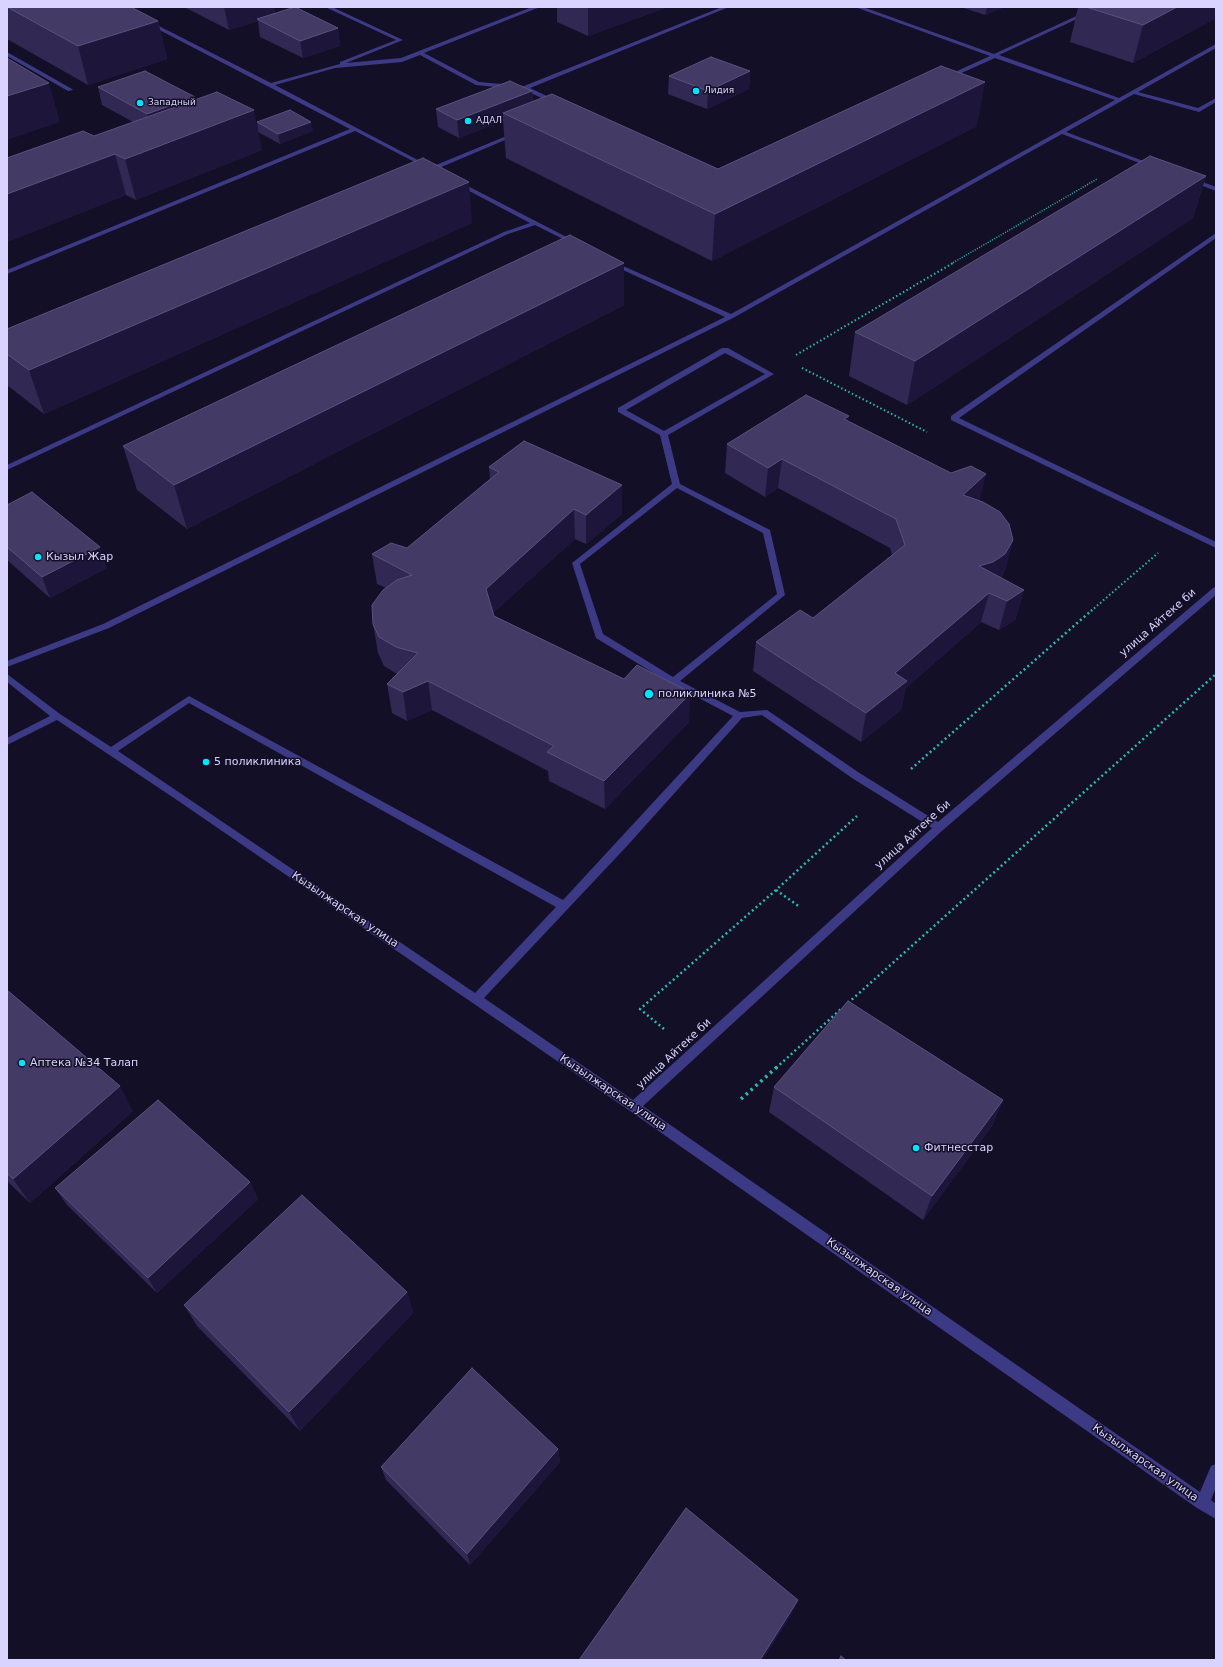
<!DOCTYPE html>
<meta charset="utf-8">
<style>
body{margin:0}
#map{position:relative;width:1223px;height:1667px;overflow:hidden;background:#130f26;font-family:"DejaVu Sans",sans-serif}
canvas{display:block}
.frame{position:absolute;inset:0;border:8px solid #d9d4ff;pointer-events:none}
</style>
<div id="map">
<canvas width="1223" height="1667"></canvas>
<div class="frame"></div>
</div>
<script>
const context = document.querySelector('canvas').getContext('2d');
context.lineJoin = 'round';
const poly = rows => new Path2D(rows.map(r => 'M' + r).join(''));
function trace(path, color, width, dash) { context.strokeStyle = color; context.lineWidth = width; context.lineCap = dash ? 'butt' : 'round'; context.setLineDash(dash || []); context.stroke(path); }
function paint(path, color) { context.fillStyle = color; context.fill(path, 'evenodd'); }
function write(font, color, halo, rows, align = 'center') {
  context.font = font + ' "DejaVu Sans",sans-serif'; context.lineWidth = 3; context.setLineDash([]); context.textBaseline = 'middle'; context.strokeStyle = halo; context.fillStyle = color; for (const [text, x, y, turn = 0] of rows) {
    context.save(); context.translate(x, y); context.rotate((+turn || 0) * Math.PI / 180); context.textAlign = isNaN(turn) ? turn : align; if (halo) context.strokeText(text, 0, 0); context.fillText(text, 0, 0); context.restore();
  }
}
trace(poly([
 [951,264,1097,179]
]), '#2fb8b0', 1.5, [1, 1.5]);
trace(poly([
 [796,355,953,263],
 [802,368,927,432],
 [1091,611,1158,553]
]), '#2fb8b0', 2, [1.5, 2.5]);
trace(poly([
 [911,769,1092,610],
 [776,890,800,907],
 [848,1003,1216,674],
 [664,1029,640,1009,776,890,857,816],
 [776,1068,841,1009]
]), '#2fb8b0', 2.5, [2, 3]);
trace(poly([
 [741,1099,777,1067]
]), '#2fb8b0', 3.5, [2.5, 4]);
paint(poly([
 [325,7,332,7,403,40,346,63,401,58,532,7,540,7,424,53,479,82,524,86,722,7,729,7,530,88,557,101,557,103,555,104,524,90,476,85,420,55,402,62,335,68,275,85,431,167,514,133,519,134,432,171,355,131,7,274,7,270,350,129,146,23,151,22,271,83,340,64,340,62,396,40,325,7],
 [855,7,863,7,994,54,1096,7,1103,7,999,55,1119,98,1216,44,1216,48,1138,92,1198,108,1216,98,1216,102,1199,112,1134,94,1066,132,1154,165,1154,167,1150,167,1062,134,733,318,109,628,7,667,7,661,103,624,725,317,610,264,610,262,614,262,731,314,1115,100,995,58,948,79,944,79,944,77,990,56,855,7],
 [7,52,72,89,73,90,68,91,7,56,7,52],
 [1192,178,1216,187,1216,191,1190,181,1190,179,1192,178],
 [456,182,460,182,580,244,575,245,535,225,508,234,7,470,7,465,504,232,530,223,456,184,456,182],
 [1216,233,1216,238,959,418,1216,542,1216,548,951,420,951,416,1216,233],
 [722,348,728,348,774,374,668,435,680,484,770,530,785,595,680,681,740,712,767,710,858,772,938,822,1213,588,1216,587,1216,595,943,830,643,1106,1200,1492,1211,1466,1216,1464,1216,1487,1211,1500,1216,1504,1216,1519,1197,1508,630,1111,174,798,57,720,7,745,7,738,50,716,7,682,7,674,60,714,111,747,189,696,563,900,733,716,670,683,596,638,572,563,672,484,660,435,618,412,618,408,722,348],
 [725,353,765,374,664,431,626,410,725,353],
 [677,488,763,533,777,594,673,677,603,634,580,564,677,488],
 [189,703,556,907,475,993,118,751,189,703],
 [762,715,852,778,932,828,633,1100,484,998,627,846,742,718,762,715]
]), '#3d3a85');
paint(poly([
 [7,7,158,21,167,59,88,85,7,39],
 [184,7,274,7,275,13,338,28,340,46,303,58,260,37,258,21,229,30],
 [557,7,668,7,588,36,557,22],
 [961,7,1004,7,985,15],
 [1078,7,1216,7,1216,18,1133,63,1070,42],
 [750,71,749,89,707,109,668,94,669,76],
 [98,87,195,97,196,99,262,150,136,200,126,195,7,242,7,158,94,136,133,122,102,105],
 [532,91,533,101,718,169,977,126,712,261,506,158,503,121,459,138,438,127,436,109],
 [257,122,313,131,280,144,258,132],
 [1206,176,1193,218,907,405,849,376,855,332],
 [472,223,44,414,7,385,7,329],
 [624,263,624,305,187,529,137,490,123,446],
 [848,421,980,501,1013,540,1005,570,1001,578,1024,590,1015,620,999,630,981,622,906,688,901,710,861,742,753,671,756,642,813,618,892,555,890,548,778,488,765,497,725,473,727,444],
 [489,467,622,514,586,544,575,539,493,613,494,616,689,722,605,809,549,781,548,771,432,710,407,721,392,713,387,684,397,674,384,666,378,653,373,624,386,588,377,584,372,554,407,548,490,479],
 [7,505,107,568,50,598,7,560],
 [7,990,133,1111,30,1203,7,1181],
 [774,1087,1003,1100,992,1126,923,1220,769,1112],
 [250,1182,258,1199,157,1293,67,1205,55,1188],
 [407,1292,413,1313,300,1431,197,1326,184,1305],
 [558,1449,560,1462,470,1565,386,1480,381,1467]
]), '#312854');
paint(poly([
 [224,7,274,7,275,15,257,19,258,21,229,30],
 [588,7,668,7,588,36],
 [987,7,1004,7,985,15],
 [1177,7,1216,7,1216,18,1133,63,1143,25],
 [158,21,167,59,88,85,78,46],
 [338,28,340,46,303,58,300,41],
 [750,71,749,89,707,109,708,91],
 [985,82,977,126,712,261,715,214],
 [49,83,60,122,7,140,7,96],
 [532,91,533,109,503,113,503,121,459,138,457,120],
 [195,97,199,116,152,133,147,114],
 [254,110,262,150,136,200,125,159],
 [311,122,313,131,280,144,278,134],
 [115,154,126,195,7,242,7,194],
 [1206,176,1193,218,907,405,915,361],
 [469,182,472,223,44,414,29,370],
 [624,263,624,305,187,529,174,485],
 [849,416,845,444,844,419],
 [782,459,778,488,765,497,768,468],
 [986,474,979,503,963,495],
 [622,485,622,514,586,544,586,515],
 [574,509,575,539,488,618,486,589],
 [1013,540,1005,570,998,583,979,566],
 [100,547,107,568,50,598,42,577],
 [1024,590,1015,620,999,630,1007,601],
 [989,593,981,622,906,688,901,710,861,742,866,713,895,673],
 [428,681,432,710,407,721,403,692],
 [691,693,689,722,605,809,604,781],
 [120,1086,133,1111,30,1203,13,1179],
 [1003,1100,992,1126,923,1220,932,1196],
 [250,1182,258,1199,157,1293,148,1278],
 [407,1292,413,1313,300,1431,289,1412],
 [558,1449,560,1462,470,1565,467,1554],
 [798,1600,792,1614,763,1660,760,1660]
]), '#1d163a');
const building = poly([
 [7,7,131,7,158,21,78,46,7,7],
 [295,7,338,28,300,41,257,19,295,7],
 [1086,7,1177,7,1143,25,1086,7],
 [711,57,750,71,708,91,669,76,711,57],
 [7,58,49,83,7,96,7,58],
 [941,66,985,82,715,214,503,113,552,94,718,169,941,66],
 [145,71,195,97,147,114,98,87,145,71],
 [510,81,532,91,457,120,436,109,510,81],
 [217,92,254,110,125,159,115,154,7,194,7,158,83,131,94,136,217,92],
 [290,110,311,122,278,134,257,122,290,110],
 [1150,156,1206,176,915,361,855,332,1150,156],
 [423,158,469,182,29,370,7,354,7,329,423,158],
 [570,235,624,263,174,485,123,446,570,235],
 [806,395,849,416,844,419,951,473,971,466,986,474,963,495,983,502,1000,512,1009,524,1013,540,1005,554,993,562,979,566,1024,590,1007,601,989,593,895,673,907,681,866,713,756,642,800,610,813,618,905,545,896,519,782,459,768,468,727,444,806,395],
 [524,441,622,485,586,515,574,509,486,589,494,616,624,679,637,665,691,693,604,781,547,752,554,746,428,681,403,692,387,684,418,653,396,647,379,637,373,624,372,605,383,590,397,580,412,575,372,554,391,543,407,548,499,472,489,467,524,441],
 [32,492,100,547,42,577,7,547,7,505,32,492],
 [7,990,120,1086,13,1179,7,1173,7,990],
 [848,1001,1003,1100,932,1196,774,1087,848,1001],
 [158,1100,250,1182,148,1278,55,1188,158,1100],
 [302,1195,407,1292,289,1412,184,1305,302,1195],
 [472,1368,558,1449,467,1554,381,1467,472,1368],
 [686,1508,798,1600,760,1660,579,1660,686,1508],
 [841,1656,846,1660,839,1660,841,1656]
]);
paint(building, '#433a66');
trace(building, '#5a527e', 1);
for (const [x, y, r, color] of [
 [696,91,4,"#00e5ff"],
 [140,103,4,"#00e5ff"],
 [468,121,4,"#00e5ff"],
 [38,557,4,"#00e5ff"],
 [649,694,5,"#00e5ff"],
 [206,762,4,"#00e5ff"],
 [22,1063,4,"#00e5ff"],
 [916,1148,4,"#00e5ff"]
]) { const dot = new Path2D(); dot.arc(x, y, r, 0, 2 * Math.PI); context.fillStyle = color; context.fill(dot); trace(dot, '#130f26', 1.5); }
write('9px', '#d9d4ff', '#130f26', [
 ["Лидия",704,91],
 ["Западный",148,103],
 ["АДАЛ",476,121]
], 'left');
write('11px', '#d9d4ff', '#130f26', [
 ["Кызыл Жар",46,557],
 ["поликлиника №5",658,694],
 ["5 поликлиника",214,762],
 ["Аптека №34 Талап",30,1063],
 ["Фитнесстар",924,1148]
], 'left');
write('11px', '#d9d4ff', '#130f26', [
 ["улица Айтеке би",1158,623,-41],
 ["улица Айтеке би",913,835,-42],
 ["Кызылжарская улица",345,910,34],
 ["улица Айтеке би",674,1054,-43],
 ["Кызылжарская улица",613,1093,34],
 ["Кызылжарская улица",879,1277,35],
 ["Кызылжарская улица",1145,1463,35]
]);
</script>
